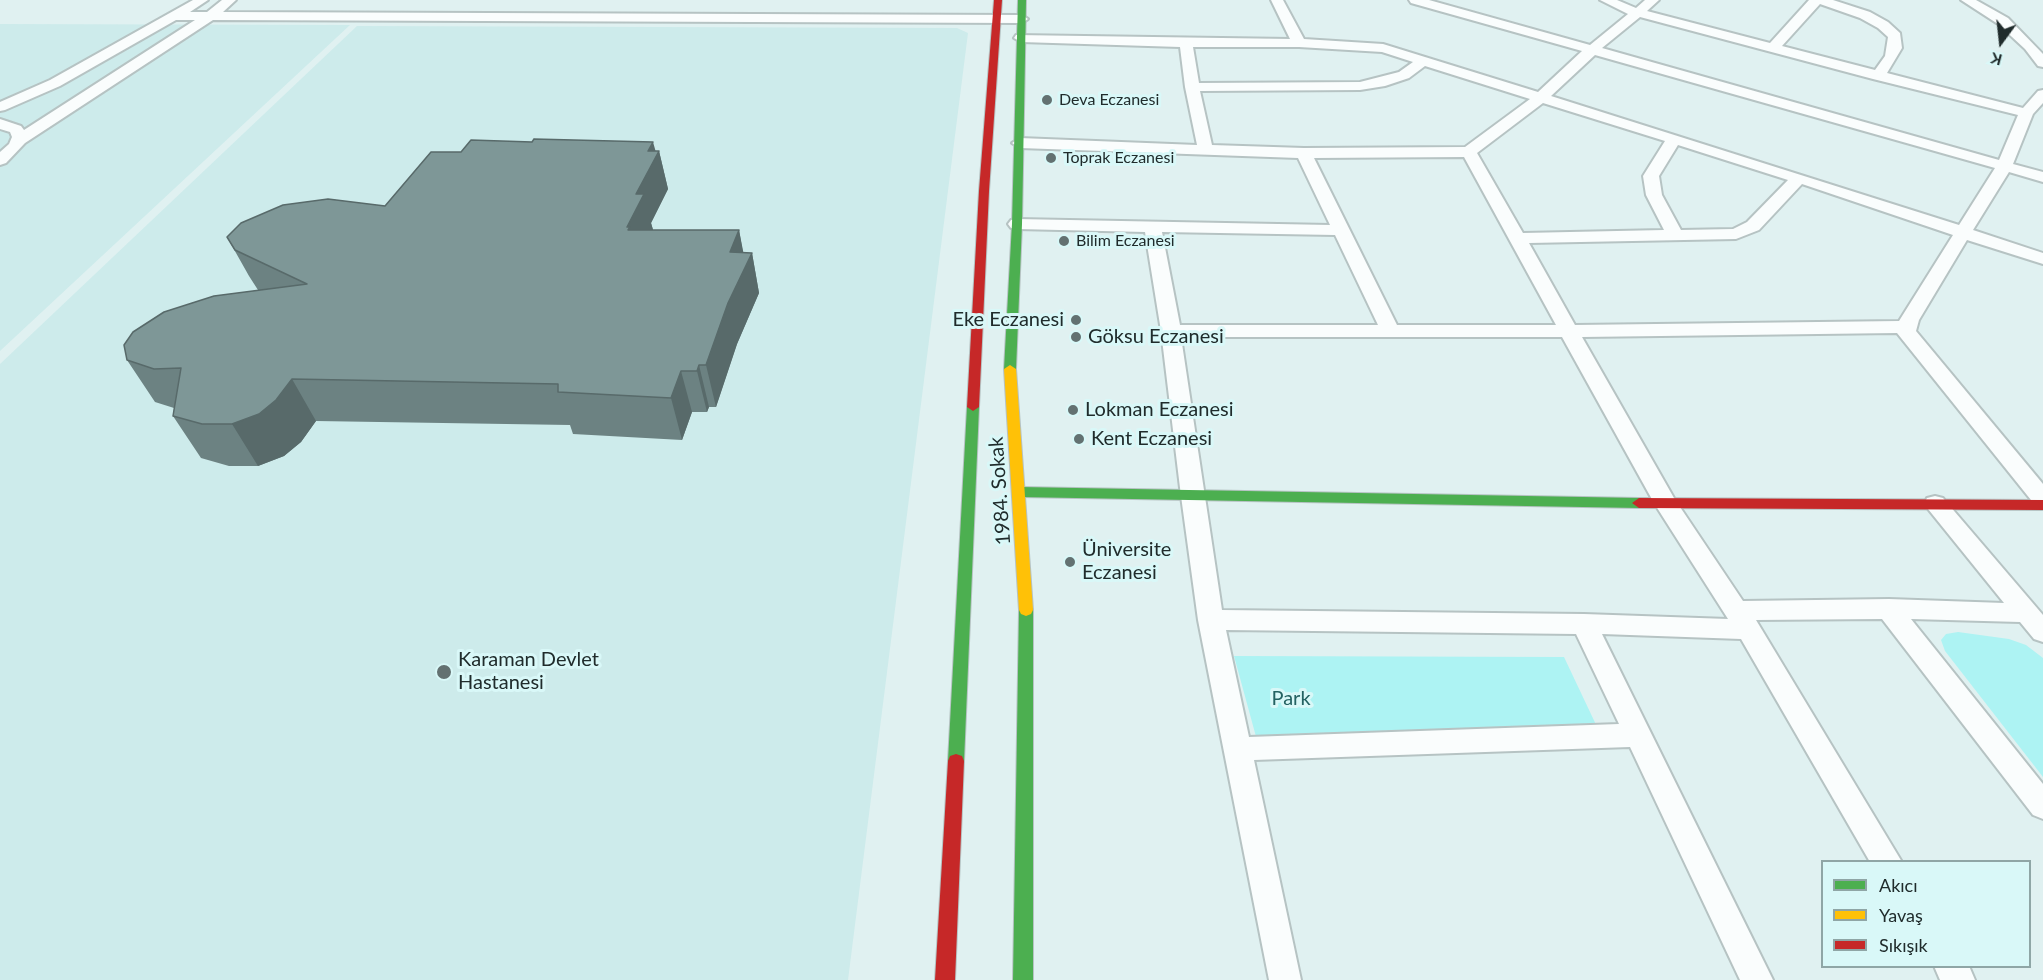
<!DOCTYPE html>
<meta charset="utf-8">
<style>
body{margin:0}
#map{position:relative;width:2043px;height:980px;overflow:hidden;background:#e0f1f1;font-family:Lato,sans-serif}
canvas{display:block}
.legend{position:absolute;left:1821px;top:860px;width:210px;height:108px;box-sizing:border-box;background:#d9f8f8;border:2px solid #8fa6a6;margin:0;padding:8px 10px;list-style:none;font-size:18px;color:#202c2c}
.legend li{display:flex;align-items:center;gap:12px;height:30px}
.legend b{width:30px;border:2px solid #8fa6a6}
.north{position:absolute;left:1971px;top:12px;width:60px;height:60px;-webkit-text-stroke:4px #d9f8f8;paint-order:stroke;rotate:195deg;font-size:16px;font-weight:700;line-height:24px;text-align:center;color:#202c2c}
.north::after{content:'';display:block;margin:auto;width:21px;height:27px;background:#202c2c;clip-path:polygon(50% 0,100% 100%,50% 72%,0 100%)}
</style>
<div id="map">
<canvas width="2043" height="980"></canvas>
<ul class="legend">
<li><b style="height:8px;background:#4caf50"></b>Akıcı</li>
<li><b style="height:8px;background:#ffc107"></b>Yavaş</li>
<li><b style="height:8px;background:#c62828"></b>Sıkışık</li>
</ul>
<div class="north">K</div>
</div>
<script>
const context = document.querySelector('canvas').getContext('2d');
context.lineJoin = 'round';
function paint(path, color) { context.fillStyle = color; context.fill(path, 'evenodd'); }
const poly = rows => new Path2D(rows.map(r => 'M' + r).join(''));
function trace(path, color, width, dash) { context.strokeStyle = color; context.lineWidth = width; context.lineCap = dash ? 'butt' : 'round'; context.setLineDash(dash || []); context.stroke(path); }
function write(font, color, halo, rows, align = 'center') {
  context.font = font + ' Lato,sans-serif'; context.lineWidth = 6; context.setLineDash([]); context.textBaseline = 'middle'; context.strokeStyle = halo; context.fillStyle = color; for (const [text, x, y, turn = 0] of rows) {
    context.save(); context.translate(x, y); context.rotate((+turn || 0) * Math.PI / 180); context.textAlign = isNaN(turn) ? turn : align; if (halo) context.strokeText(text, 0, 0); context.fillText(text, 0, 0); context.restore();
  }
}
paint(poly([
 [0,24,350,25,0,351],
 [357,26,957,28,968,33,848,980,0,980,0,364]
]), '#cdebeb');
paint(poly([
 [1958,632,2009,639,2026,645,2043,658,2043,777,1945,651,1941,640,1946,634],
 [1234,656,1564,657,1599,731,1258,744]
]), '#adf3f3');
const street = poly([
 [193,0,208,0,190,12,207,12,222,0,236,0,223,12,1022,15,1028,19,1022,23,213,20,25,143,6,163,0,165,0,152,9,144,12,137,10,132,0,129,0,119,21,126,24,130,195,20,176,20,60,86,5,110,0,111,0,102,50,80,193,0],
 [1271,0,1283,0,1304,39,1383,44,1538,92,1582,51,1411,3,1409,0,1429,0,1590,45,1628,14,1600,0,1617,0,1636,8,1645,0,1659,0,1647,11,1770,43,1809,0,1833,0,1870,12,1888,22,1900,33,1902,48,1887,73,2023,108,2038,91,2043,90,2043,103,2033,114,2013,164,2043,172,2043,182,2009,172,1973,230,2043,253,2043,264,1967,240,1919,320,1916,331,2043,484,2043,507,2035,505,1897,333,1582,337,1674,498,1743,601,1889,599,2004,603,1924,504,1927,498,1935,496,1943,498,2043,615,2043,642,2034,639,2020,622,1911,619,2043,784,2043,819,2033,815,1882,619,1756,620,1902,862,1870,862,1741,639,1602,634,1773,980,1740,980,1630,747,1254,760,1301,980,1269,980,1198,620,1181,496,1161,331,1145,232,1017,229,1011,228,1008,224,1011,220,1017,219,1330,225,1298,158,1020,148,1012,143,1020,138,1197,145,1185,87,1180,47,1021,42,1014,38,1016,35,1290,39,1271,0],
 [1820,4,1860,18,1878,28,1888,37,1885,56,1875,70,1782,46,1820,4],
 [1640,17,1873,79,2018,115,1999,160,1602,48,1640,17],
 [1193,47,1299,47,1382,52,1413,62,1399,72,1360,82,1199,83,1193,47],
 [1595,55,1995,168,1959,225,1551,96,1595,55],
 [1425,66,1530,99,1465,147,1304,148,1212,145,1200,91,1360,90,1385,86,1409,78,1425,66],
 [1543,103,1665,141,1643,176,1646,195,1664,230,1523,233,1477,153,1543,103],
 [1678,145,1788,180,1747,222,1733,229,1681,230,1662,195,1659,176,1678,145],
 [1464,157,1556,325,1397,325,1314,158,1464,157],
 [1802,184,1953,235,1899,321,1575,325,1529,243,1736,239,1759,230,1802,184],
 [1162,232,1335,235,1378,325,1180,325,1162,232],
 [1181,337,1562,337,1654,503,1728,619,1584,614,1222,610,1181,337],
 [1226,630,1576,634,1619,724,1249,737,1226,630],
 [1961,0,1976,0,2008,18,2043,54,2043,67,2038,66,2025,49,1998,24,1961,0],
 [1934,966,1969,966,1975,980,1940,980,1934,966]
]);
const fast = poly([
 [1018,0,1026,0,1022,224,1016,369,1010,373,1004,369,1012,224,1018,0],
 [973,403,979,407,964,761,962,766,956,768,950,766,948,761,967,407,973,403],
 [1020,487,1639,498,1646,503,1639,508,1020,497,1013,492,1020,487],
 [1026,604,1031,606,1033,610,1033,980,1013,980,1019,610,1021,606,1026,604]
]);
const slow = poly([
 [1010,365,1016,369,1033,610,1031,614,1026,616,1021,614,1019,610,1004,369,1010,365]
]);
const jam = poly([
 [994,0,1002,0,989,191,979,407,973,411,967,407,979,191,994,0],
 [1639,498,2043,500,2043,510,1639,508,1632,503,1639,498],
 [956,754,962,756,964,761,955,980,935,980,948,761,950,756,956,754]
]);
trace(street, '#b6c3c3', 4);
trace(fast, '#b6c3c3', 2);
trace(slow, '#b6c3c3', 2);
trace(jam, '#b6c3c3', 2);
paint(street, '#fafdfd');
paint(fast, '#4caf50');
paint(slow, '#ffc107');
paint(jam, '#c62828');
paint(poly([
 [655,151,659,151,668,189,651,223,653,230,739,230,743,253,752,253,759,293,737,344,716,407,709,407,707,412,692,412,682,440,573,434,570,425,316,421,301,442,284,456,258,466,229,466,201,458,173,416,174,408,155,402,127,360,258,290,249,276,227,237,385,206,461,152]
]), '#6c8282');
paint(poly([
 [653,142,657,156,659,151,668,189,651,223,654,233,639,270,627,227,648,151],
 [739,230,746,266,752,253,759,293,737,344,716,407,706,365,730,252],
 [699,365,709,407,707,412,697,371],
 [681,371,692,412,682,440,671,398],
 [292,379,316,421,301,442,284,456,258,466,232,424]
]), '#586a6a');
const building = poly([
 [534,139,653,142,648,151,659,151,636,194,644,194,627,227,630,227,628,230,739,230,730,252,752,253,728,303,706,365,699,365,697,371,681,371,671,398,558,392,558,384,292,379,276,400,259,414,232,424,202,424,173,416,181,368,154,369,127,360,124,345,133,332,164,312,214,296,307,284,235,250,227,237,241,223,283,205,328,199,385,206,431,152,461,152,471,140,532,142,534,139]
]);
paint(building, '#7e9797');
trace(building, '#586a6a', 1.5);
for (const [x, y, r, color] of [
 [1047,100,6,"#637171"],
 [1051,158,6,"#637171"],
 [1064,241,6,"#637171"],
 [1076,320,6,"#637171"],
 [1076,337,6,"#637171"],
 [1073,410,6,"#637171"],
 [1079,439,6,"#637171"],
 [1070,562,6,"#637171"],
 [444,672,8,"#637171"]
]) { const dot = new Path2D(); dot.arc(x, y, r, 0, 2 * Math.PI); context.fillStyle = color; context.fill(dot); trace(dot, '#d9f8f8', 2); }
write('16px', '#202c2c', '#d9f8f8', [
 ["Deva Eczanesi",1059,100],
 ["Toprak Eczanesi",1063,158],
 ["Bilim Eczanesi",1076,241]
], 'left');
write('20px', '#202c2c', '#d9f8f8', [
 ["Eke Eczanesi",1064,320,"right"],
 ["Göksu Eczanesi",1088,337],
 ["Lokman Eczanesi",1085,410],
 ["Kent Eczanesi",1091,439],
 ["Üniversite",1082,550],
 ["Eczanesi",1082,573],
 ["Karaman Devlet",458,660],
 ["Hastanesi",458,683]
], 'left');
write('20px', '#202c2c', '#d9f8f8', [
 ["1984. Sokak",1000,491,-94]
]);
write('20px', '#246262', '#d9f8f8', [
 ["Park",1291,699]
]);
</script>
